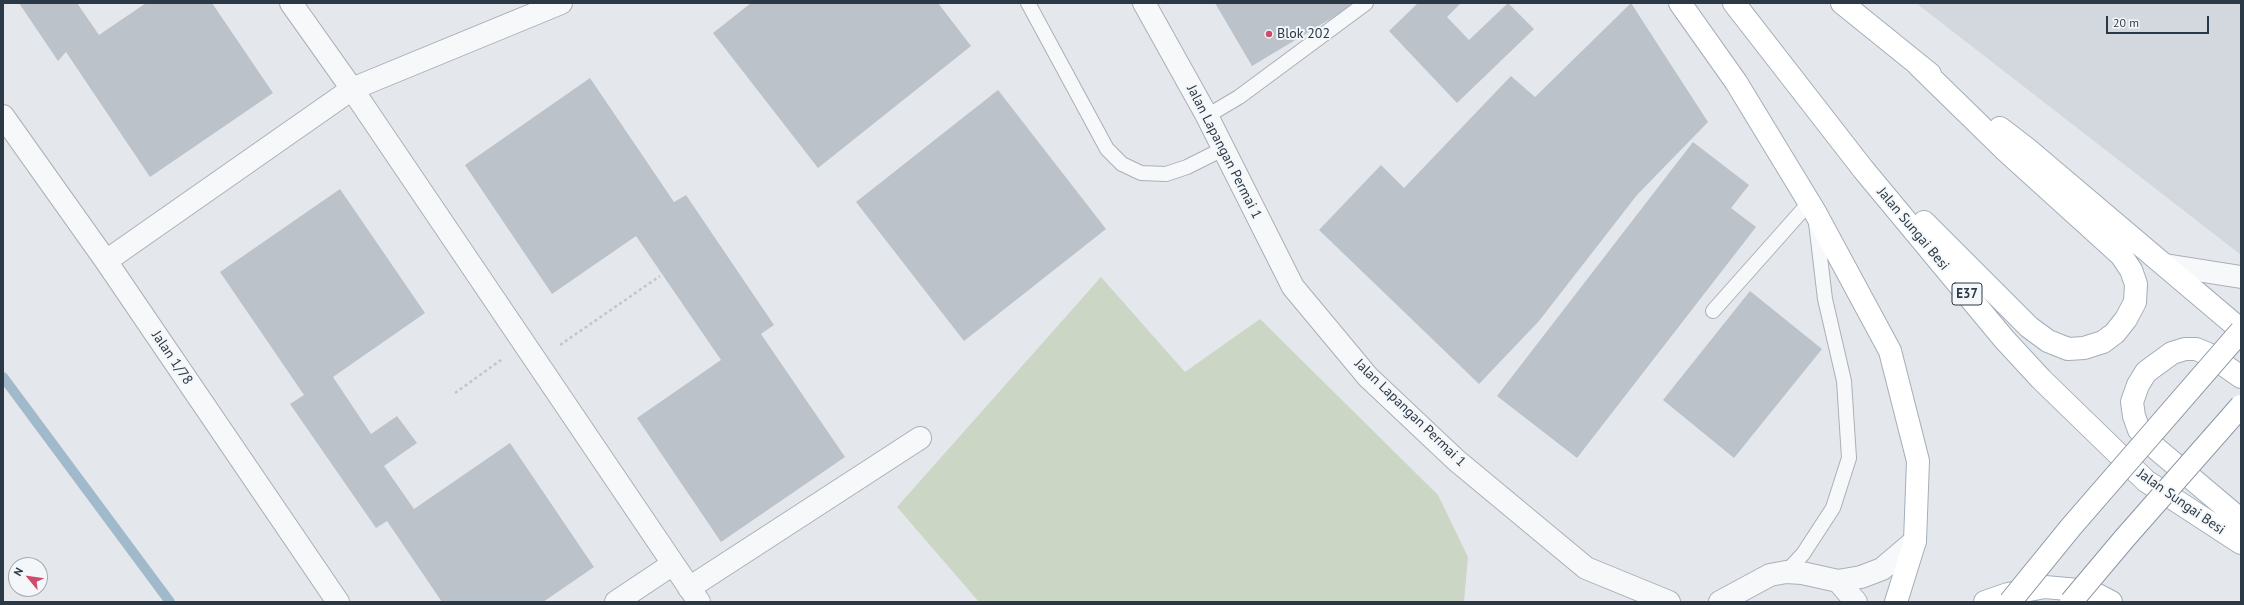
<!DOCTYPE html>
<style>
body{margin:0}
#map{position:relative;width:2244px;height:605px;overflow:hidden;background:#e4e8ec;font-family:"PT Sans",sans-serif}
canvas{display:block}
.frame{position:absolute;inset:0;border:4px solid #2b3845;pointer-events:none}
.north{position:absolute;left:8px;top:557px;width:40px;height:40px;box-sizing:border-box;background:#f4f7f9;border:1px solid #a4abb1;border-radius:50%;rotate:299deg;font-size:11px;font-weight:700;line-height:16px;text-align:center;color:#2b3845}
.north::after{content:'';display:block;margin:auto;width:14px;height:18px;background:#cf4b6e;clip-path:polygon(50% 0,100% 100%,50% 72%,0 100%)}
.scale{position:absolute;left:2106px;top:16px;width:103px;height:18px;box-sizing:border-box;border:2px solid #2b3845;border-top:0;padding-left:5px;font-size:12px;line-height:14px;white-space:nowrap;color:#2b3845;-webkit-text-stroke:3px #f4f7f9;paint-order:stroke}
</style>
<div id="map">
<canvas width="2244" height="605"></canvas>
<div class="frame"></div>
<div class="north">N</div>
<div class="scale">20 m</div>
</div>
<script>
const context = document.querySelector('canvas').getContext('2d');
context.lineJoin = 'round';
function paint(path, color) { context.fillStyle = color; context.fill(path, 'evenodd'); }
const poly = rows => new Path2D(rows.map(r => 'M' + r).join(''));
function trace(path, color, width, dash) { context.strokeStyle = color; context.lineWidth = width; context.lineCap = dash ? 'butt' : 'round'; context.setLineDash(dash || []); context.stroke(path); }
function write(font, color, halo, rows, align = 'center') {
  context.font = font + ' "PT Sans",sans-serif'; context.lineWidth = 4; context.setLineDash([]); context.textBaseline = 'middle'; context.strokeStyle = halo; context.fillStyle = color; for (const [text, x, y, turn = 0] of rows) {
    context.save(); context.translate(x, y); context.rotate((+turn || 0) * Math.PI / 180); context.textAlign = isNaN(turn) ? turn : align; if (halo) context.strokeText(text, 0, 0); context.fillText(text, 0, 0); context.restore();
  }
}
paint(poly([
 [1916,3,2241,3,2241,255]
]), '#d2d8de');
paint(poly([
 [1101,277,1185,372,1260,319,1438,495,1468,557,1464,602,979,602,897,507]
]), '#cbd6c5');
trace(poly([
 [3,377,170,602]
]), '#a0bacb', 10);
paint(poly([
 [19,3,77,3,99,35,146,3,212,3,273,93,150,177,66,52,58,61],
 [751,3,938,3,971,46,818,168,713,33],
 [1215,3,1357,3,1252,66],
 [1418,3,1461,3,1447,17,1469,40,1508,3,1534,29,1457,103,1389,31],
 [1631,3,1708,122,1637,195,1539,321,1479,384,1319,230,1381,165,1404,188,1511,76,1535,97],
 [590,78,674,202,686,195,774,325,761,334,845,457,721,542,637,418,721,360,636,236,552,294,465,165],
 [998,90,1106,229,964,341,856,202],
 [1693,142,1749,185,1731,208,1756,227,1577,458,1497,396],
 [340,189,425,313,333,377,371,434,397,416,417,443,384,466,414,509,510,443,594,567,543,602,442,602,387,521,376,528,290,404,304,395,220,272],
 [1750,291,1822,349,1734,458,1663,400]
]), '#bbc2ca');
const lane = poly([
 [1028,3,1107,149,1122,164,1141,173,1166,174,1187,167,1223,149],
 [1207,116,1239,97,1366,3],
 [1713,311,1808,204],
 [1786,572,1803,554,1833,508,1849,458,1844,381,1825,299,1816,223]
]);
const street = poly([
 [291,3,352,89,699,602],
 [1144,3,1207,116,1293,287,1368,377,1456,460,1586,568,1669,602],
 [3,116,106,261,338,602],
 [106,261,352,89,561,3],
 [2165,265,2241,277],
 [1838,581,1856,602],
 [689,588,920,438],
 [616,602,673,564],
 [1720,602,1770,575,1786,572,1802,573,1838,581,1861,577,1882,569,1915,541]
]);
const primary = poly([
 [1680,3,1736,82,1815,212,1890,351,1918,461,1915,541,1896,602],
 [1734,3,1863,169,2004,339,2041,379,2146,481,2241,543],
 [1842,3,1930,74],
 [1919,66,2004,149,2121,255,2131,270,2136,284,2135,302,2126,319,2115,333,2103,342,2084,348,2068,349,2048,341,2029,327,1924,222],
 [2000,128,2026,148,2241,330],
 [2241,377,2208,354,2196,349,2185,349,2172,353,2146,372,2138,385,2132,402,2134,416,2139,430,2152,445,2241,520],
 [1985,602,2008,594,2045,587,2090,591,2111,602]
]);
trace(lane, '#a9b0b7', 16);
trace(street, '#a9b0b7', 24);
trace(primary, '#a3aeb8', 24);
trace(poly([
 [560,345,660,276],
 [455,393,501,360]
]), '#c2c6cb', 2.5, [3, 3]);
trace(lane, '#f7f8fa', 14);
trace(street, '#f7f8fa', 22);
trace(primary, '#fff', 22);
const highwayBridge = poly([
 [2010,602,2071,527,2241,331],
 [2071,602,2124,539,2241,406]
]);
trace(highwayBridge, '#8b97a3', 24, []);
trace(highwayBridge, '#fff', 22);
for (const [x, y, r, color] of [
 [1269,34,4,"#cf4b6e"]
]) { const dot = new Path2D(); dot.arc(x, y, r, 0, 2 * Math.PI); context.fillStyle = color; context.fill(dot); trace(dot, '#f4f7f9', 1.5); }
for (const [x, y, w] of [
 [1967,294,30]
]) { const box = new Path2D(); box.roundRect(x - w / 2, y - 11, w, 22, 3); context.fillStyle = '#f4f7f9'; context.fill(box); trace(box, '#2b3845', 1); }
write('bold 13px', '#2b3845', null, [
 ["E37",1967,294]
]);
write('14px', '#2b3845', '#f4f7f9', [
 ["Blok 202",1277,34]
], 'left');
write('14px', '#2b3845', '#f4f7f9', [
 ["Jalan Lapangan Permai 1",1224,152,63],
 ["Jalan Sungai Besi",1913,229,50],
 ["Jalan 1/78",172,358,56],
 ["Jalan Lapangan Permai 1",1410,413,44],
 ["Jalan Sungai Besi",2181,502,35]
]);
</script>
